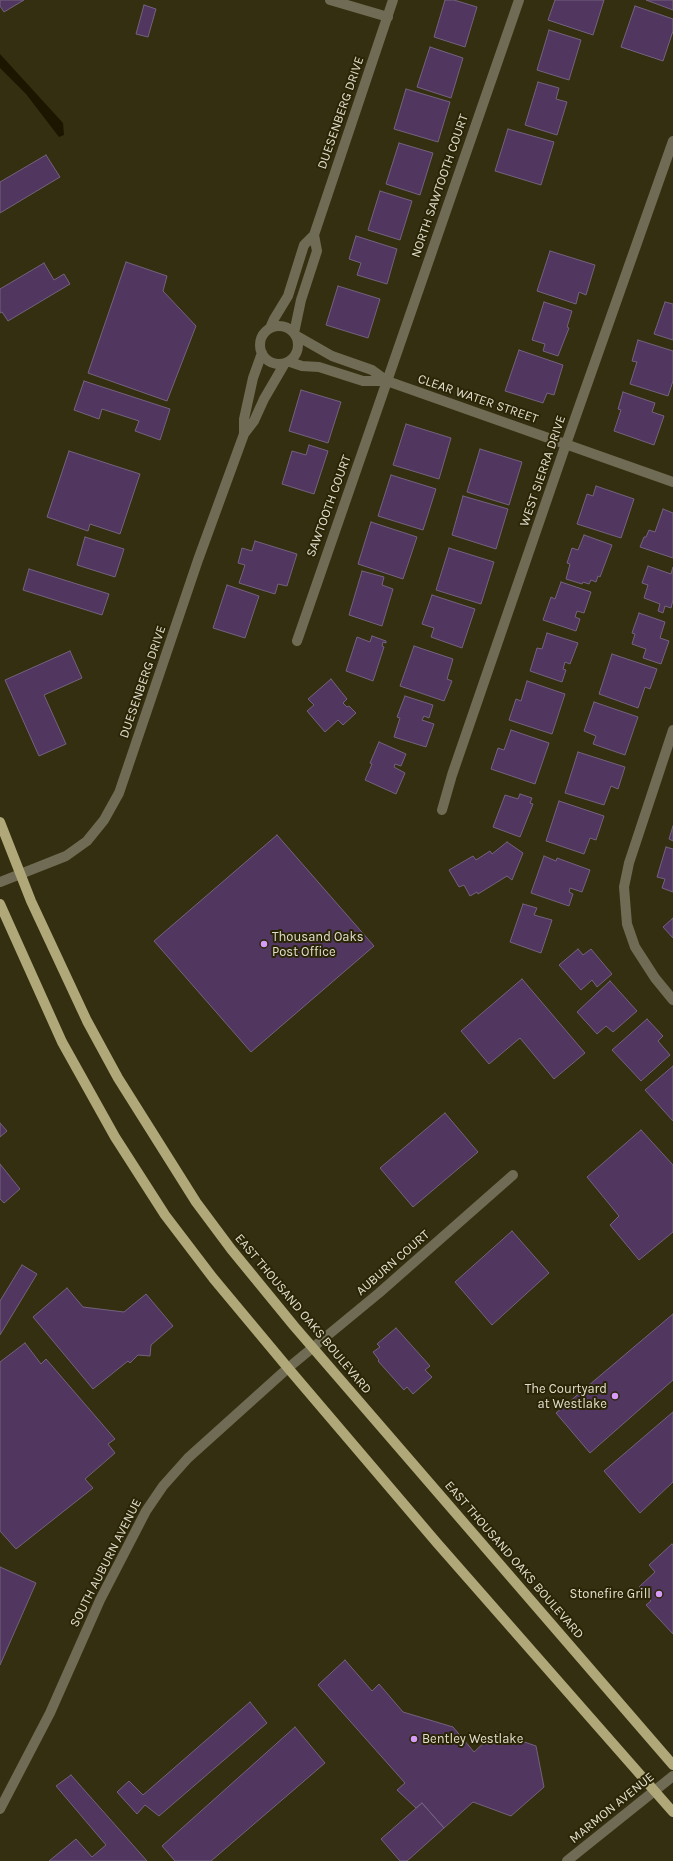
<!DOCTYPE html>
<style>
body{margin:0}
canvas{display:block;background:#342f10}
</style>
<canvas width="673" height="1861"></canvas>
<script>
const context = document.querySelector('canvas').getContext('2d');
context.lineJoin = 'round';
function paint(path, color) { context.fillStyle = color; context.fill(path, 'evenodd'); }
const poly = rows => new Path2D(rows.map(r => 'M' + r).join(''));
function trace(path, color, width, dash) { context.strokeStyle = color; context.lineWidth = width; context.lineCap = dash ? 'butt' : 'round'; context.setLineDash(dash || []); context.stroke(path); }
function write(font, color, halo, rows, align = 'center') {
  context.font = font + ' Karla,sans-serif'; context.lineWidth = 4; context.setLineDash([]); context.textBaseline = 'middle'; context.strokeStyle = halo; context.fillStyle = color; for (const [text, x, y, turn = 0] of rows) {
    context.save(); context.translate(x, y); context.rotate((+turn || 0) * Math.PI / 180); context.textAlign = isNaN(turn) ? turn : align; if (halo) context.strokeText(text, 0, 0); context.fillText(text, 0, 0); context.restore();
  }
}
paint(poly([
 [0,54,63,123,64,135,59,137,26,94,0,68]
]), '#1c1600');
const building = poly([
 [0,0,24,0,4,12,0,6,0,0],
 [445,0,454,0,477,7,465,47,434,37,445,0],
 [555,0,604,0,593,35,548,20,555,0],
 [647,0,673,0,673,10,646,0,647,0],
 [144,5,156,9,148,37,136,34,144,5],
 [635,6,673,19,673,31,663,61,621,47,635,6],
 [549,30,581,40,569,80,537,70,549,30],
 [430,47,463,58,451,98,417,87,430,47],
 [538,82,559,88,556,99,567,102,557,135,525,125,538,82],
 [406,89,450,102,438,142,394,129,406,89],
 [508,129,554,142,541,185,495,171,508,129],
 [399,143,433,153,420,195,386,184,399,143],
 [46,155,60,177,0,213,0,182,46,155],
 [380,191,412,201,400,240,368,230,380,191],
 [356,236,397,249,387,284,357,275,361,263,349,259,356,236],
 [550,251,595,265,586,295,579,292,576,304,537,291,550,251],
 [126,262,167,276,163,291,196,326,167,401,88,373,126,262],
 [44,263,54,280,64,274,70,284,8,321,2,312,0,313,0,289,44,263],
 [338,286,380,299,368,338,326,325,338,286],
 [544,302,572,311,567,327,569,328,558,356,543,351,545,344,532,340,544,302],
 [665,302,673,304,673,340,654,334,665,302],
 [638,340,673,351,673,381,668,396,630,384,637,362,632,361,638,340],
 [519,350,563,365,554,395,547,393,543,403,505,391,519,350],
 [84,381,170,409,160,440,135,431,139,421,102,409,99,419,74,410,84,381],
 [301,390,341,402,328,443,289,431,301,390],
 [623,392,655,403,652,412,664,416,654,445,614,431,621,410,618,409,623,392],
 [406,424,451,438,439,479,393,465,406,424],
 [309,445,328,451,314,494,282,484,292,451,306,455,309,445],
 [480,449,522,462,509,505,467,492,480,449],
 [69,451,140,474,120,534,90,524,88,531,47,517,69,451],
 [391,475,436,489,423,530,378,516,391,475],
 [596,486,634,499,621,538,577,524,587,494,593,496,596,486],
 [463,496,508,509,496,549,452,535,463,496],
 [663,509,673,513,673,558,640,547,644,537,646,537,649,530,655,532,663,509],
 [371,522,417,537,403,579,358,564,371,522],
 [584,535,612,545,600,577,598,576,596,582,591,580,589,584,583,582,582,584,566,579,570,564,567,563,572,548,578,550,584,535],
 [85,537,124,549,115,577,77,565,85,537],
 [255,541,297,554,287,586,278,584,275,594,239,583,245,565,238,563,242,548,252,551,255,541],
 [449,548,494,562,481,604,436,590,449,548],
 [648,566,671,574,673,567,673,600,671,608,665,606,663,613,658,611,660,604,644,598,648,585,642,583,648,566],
 [29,569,109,594,102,615,23,590,29,569],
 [362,571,384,577,382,585,393,589,382,626,349,615,362,571],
 [561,582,591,592,584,613,577,611,575,617,580,619,576,631,543,620,551,597,555,599,561,582],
 [227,585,259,596,245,638,213,628,227,585],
 [432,595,475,609,462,648,431,637,434,628,422,624,432,595],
 [639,613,665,622,660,638,669,641,661,664,643,658,646,649,632,644,635,634,632,633,639,613],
 [547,633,578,643,570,664,565,662,563,669,566,670,562,682,530,671,537,648,542,649,547,633],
 [372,636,386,641,386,643,383,642,382,646,384,647,373,681,346,671,357,637,370,642,372,636],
 [414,646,453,659,447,679,452,681,444,701,400,686,414,646],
 [70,651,82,678,44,695,66,744,39,756,5,680,70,651],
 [612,654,657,669,650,689,645,687,638,708,599,694,612,654],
 [331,679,347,699,343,703,347,707,349,706,356,713,343,725,338,720,325,732,307,711,314,705,308,699,331,679],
 [527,681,565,694,552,734,509,720,516,699,521,701,527,681],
 [405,696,433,705,429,718,424,716,422,720,434,724,426,747,394,737,400,718,397,717,405,696],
 [594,702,638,717,625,755,593,744,596,736,584,731,594,702],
 [511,730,549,743,535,784,491,769,498,748,504,750,511,730],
 [379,742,406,754,401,766,395,764,394,767,405,773,396,794,365,780,372,764,370,763,379,742],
 [578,752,625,767,618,789,611,786,604,805,565,793,578,752],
 [520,794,532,798,530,803,533,804,520,837,493,827,505,795,518,799,520,794],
 [559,801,604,816,596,840,590,838,584,854,546,841,559,801],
 [673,826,673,841,669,839,673,826],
 [277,835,374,946,251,1052,154,941,277,835],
 [507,842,523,853,512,880,507,876,478,894,477,892,470,896,464,885,459,887,449,870,473,856,476,860,490,851,492,854,507,842],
 [666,847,673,849,673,892,662,888,665,879,657,877,666,847],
 [544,856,556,861,557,858,590,870,582,892,570,888,569,892,573,894,569,906,531,893,544,856],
 [523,904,537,908,534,915,552,920,541,953,510,942,523,904],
 [673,918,673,938,663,927,673,918],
 [578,949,583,955,591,949,612,974,597,987,592,980,581,990,559,965,578,949],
 [522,979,585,1053,554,1079,520,1038,489,1064,461,1031,522,979],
 [610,981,637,1011,613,1032,606,1026,597,1034,577,1012,610,981],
 [647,1019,663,1036,658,1041,670,1055,641,1081,612,1050,647,1019],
 [673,1066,673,1121,645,1090,673,1066],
 [445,1113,478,1152,413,1207,380,1168,445,1113],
 [0,1123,7,1131,0,1137,0,1123],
 [641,1130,673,1165,673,1232,639,1260,610,1225,619,1216,587,1177,641,1130],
 [0,1164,20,1189,4,1203,0,1199,0,1164],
 [512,1231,549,1273,492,1325,455,1282,512,1231],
 [22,1265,37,1274,0,1335,0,1301,22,1265],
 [67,1288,83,1307,124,1312,146,1294,173,1326,151,1345,150,1356,138,1355,130,1363,128,1361,93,1389,33,1317,67,1288],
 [673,1314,673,1380,590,1453,556,1413,673,1314],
 [396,1328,430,1366,425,1370,432,1377,413,1394,407,1387,404,1390,378,1361,379,1360,373,1352,380,1347,377,1344,396,1328],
 [25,1343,41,1364,46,1359,115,1439,108,1444,115,1453,85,1479,93,1488,16,1549,0,1531,0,1362,25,1343],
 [673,1412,673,1482,640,1513,604,1471,673,1412],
 [672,1544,673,1545,673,1634,646,1605,651,1601,639,1587,655,1572,649,1565,672,1544],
 [0,1567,36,1583,0,1665,0,1567],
 [345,1660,372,1691,379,1684,403,1712,453,1727,474,1752,496,1732,536,1746,544,1787,511,1816,473,1802,444,1828,422,1803,416,1808,397,1790,405,1783,318,1685,345,1660],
 [250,1702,267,1723,159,1816,145,1805,137,1814,117,1792,129,1781,143,1795,250,1702],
 [295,1727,325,1763,211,1861,175,1861,162,1846,295,1727],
 [71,1775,147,1861,49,1861,76,1839,92,1857,106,1845,56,1786,71,1775],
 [422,1803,444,1828,407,1861,400,1861,381,1839,422,1803]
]);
paint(building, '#513660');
trace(building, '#73627d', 1);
trace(poly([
 [330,0,388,17],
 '260 345a19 19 0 1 1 38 0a19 19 0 1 1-38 0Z',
 [270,328,274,319,288,296,304,245,314,235,393,0],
 [294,333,301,300,317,251,314,235],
 [297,336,332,356,372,370,387,381,673,482],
 [290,362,302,366,319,367,363,381,387,381],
 [244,434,244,419,253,378,262,353],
 [297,641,519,0],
 [673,730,629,863,624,887,627,924,635,947,655,978,673,1000],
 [442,810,452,775,566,444,673,141],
 [0,882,66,856,87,841,104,820,119,793,198,560,244,434,254,421,264,399,285,363],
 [0,1809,50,1713,100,1600,146,1511,163,1486,188,1458,288,1368,379,1293,513,1175],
 [567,1861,673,1776]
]), '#706b54', 10);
trace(poly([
 [0,822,31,901,87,1021,118,1078,196,1202,231,1249,294,1326,673,1765],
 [0,904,62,1042,115,1137,165,1215,213,1278,288,1368,437,1543,673,1812]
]), '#b0a878', 10);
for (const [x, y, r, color] of [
 [264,944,4,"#d79bf9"],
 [615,1396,4,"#d79bf9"],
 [659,1594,4,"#d79bf9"],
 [414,1739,4,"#d79bf9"]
]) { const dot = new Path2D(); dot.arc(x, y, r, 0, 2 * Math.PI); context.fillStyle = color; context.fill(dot); trace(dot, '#2a2506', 1.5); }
write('13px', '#e1decd', '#2a2506', [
 ["DUESENBERG DRIVE",341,113,-71],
 ["NORTH SAWTOOTH COURT",440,186,-71],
 ["CLEAR WATER STREET",478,399,19],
 ["WEST SIERRA DRIVE",543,471,-71],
 ["SAWTOOTH COURT",329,506,-70],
 ["DUESENBERG DRIVE",143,682,-71],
 ["AUBURN COURT",393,1263,-41],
 ["EAST THOUSAND OAKS BOULEVARD",303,1314,50],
 ["EAST THOUSAND OAKS BOULEVARD",514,1560,49],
 ["SOUTH AUBURN AVENUE",106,1563,-63],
 ["MARMON AVENUE",612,1808,-39]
]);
write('13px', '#e1decd', '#2a2506', [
 ["Thousand Oaks",272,937],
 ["Post Office",272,952],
 ["The Courtyard",607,1389,"right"],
 ["at Westlake",607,1404,"right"],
 ["Stonefire Grill",651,1594,"right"],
 ["Bentley Westlake",422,1739]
], 'left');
</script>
